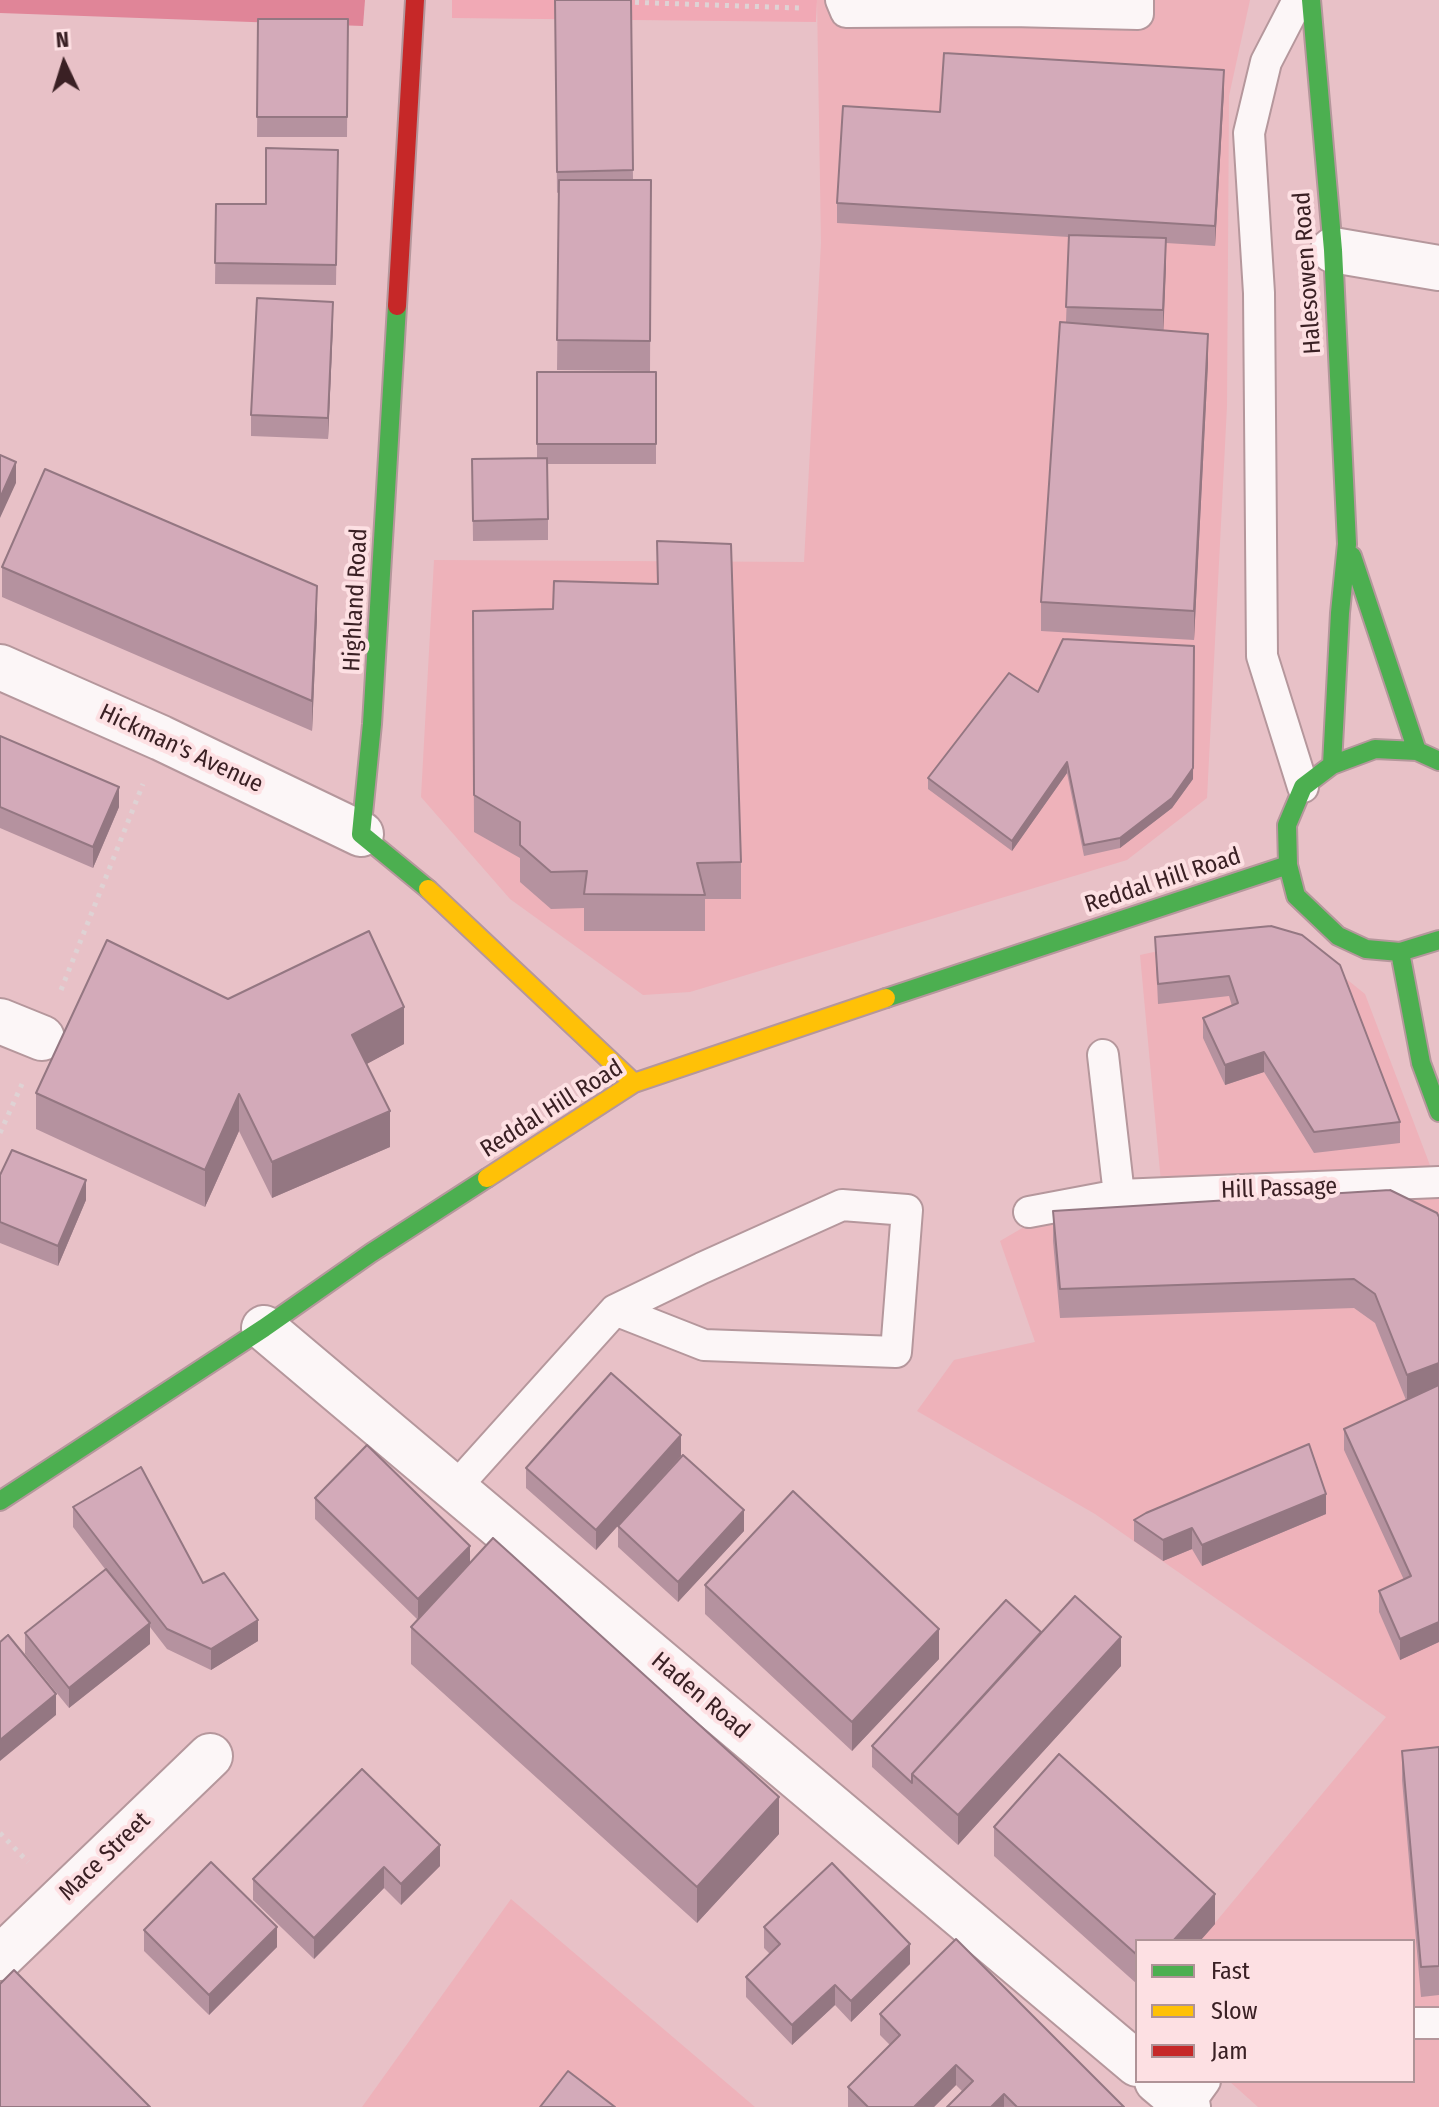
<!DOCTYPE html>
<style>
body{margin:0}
#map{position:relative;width:1439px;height:2107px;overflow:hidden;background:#e8c1c7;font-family:"Fira Sans Condensed",sans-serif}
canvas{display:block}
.legend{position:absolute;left:1135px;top:1939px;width:280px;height:144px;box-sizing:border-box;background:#fde0e3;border:2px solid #af9397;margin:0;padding:10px 14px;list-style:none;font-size:24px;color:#3a2024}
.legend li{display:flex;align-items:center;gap:16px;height:40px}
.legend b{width:40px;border:2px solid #af9397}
.north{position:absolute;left:24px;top:24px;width:80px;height:80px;-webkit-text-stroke:6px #fde0e3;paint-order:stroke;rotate:356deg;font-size:22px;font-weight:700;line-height:32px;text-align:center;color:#3a2024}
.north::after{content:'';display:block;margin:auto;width:28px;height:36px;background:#3a2024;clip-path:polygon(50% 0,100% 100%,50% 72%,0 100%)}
</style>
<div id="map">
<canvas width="1439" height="2107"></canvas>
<ul class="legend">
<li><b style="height:10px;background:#4caf50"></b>Fast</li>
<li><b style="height:10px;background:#ffc107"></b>Slow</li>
<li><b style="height:10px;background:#c62828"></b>Jam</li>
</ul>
<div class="north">N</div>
</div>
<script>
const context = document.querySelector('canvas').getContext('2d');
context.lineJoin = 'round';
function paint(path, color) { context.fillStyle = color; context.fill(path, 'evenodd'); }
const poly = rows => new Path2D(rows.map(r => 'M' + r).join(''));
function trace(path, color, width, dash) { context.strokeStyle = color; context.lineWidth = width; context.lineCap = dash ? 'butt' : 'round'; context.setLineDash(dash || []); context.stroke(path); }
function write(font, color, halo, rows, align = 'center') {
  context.font = font + ' "Fira Sans Condensed",sans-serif'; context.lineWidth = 8; context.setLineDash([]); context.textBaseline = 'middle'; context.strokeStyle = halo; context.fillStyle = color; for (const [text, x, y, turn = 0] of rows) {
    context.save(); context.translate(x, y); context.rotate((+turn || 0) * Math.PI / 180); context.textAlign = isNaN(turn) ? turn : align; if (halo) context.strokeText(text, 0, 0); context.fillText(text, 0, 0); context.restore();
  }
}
paint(poly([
 [817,0,1250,0,1229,96,1227,406,1207,798,1127,860,690,992,643,995,510,899,421,797,434,560,804,562,821,243],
 [1250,931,1303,944,1365,994,1439,1189,1439,2107,1258,2107,1229,2081,1413,2081,1413,1941,1200,1941,1386,1717,1095,1514,917,1411,954,1360,1035,1342,1000,1241,1036,1220,1164,1215,1140,955],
 [511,1899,755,2107,362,2107]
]), '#eeb2ba');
paint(poly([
 [452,0,817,0,816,22,452,18]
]), '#f1a9b5');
paint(poly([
 [0,0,365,0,363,26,0,13]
]), '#e08598');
const lane = poly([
 [841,0,846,12,1011,11,1138,14,1138,0],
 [1298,0,1266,62,1249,133,1259,293,1262,656,1303,787],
 [1103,1055,1119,1195],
 [1029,1212,1119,1195,1439,1182],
 [454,1489,615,1310,702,1268,842,1205,907,1210,896,1352,704,1345,615,1310],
 [1413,2023,1439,2023],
 [1187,2106,1205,2081]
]);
const street = poly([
 [1333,250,1439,268],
 [0,667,161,738,361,834],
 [0,1021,42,1038],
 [264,1328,1137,2064],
 [0,1958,210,1756],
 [1157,2081,1188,2107]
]);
const fast = poly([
 [1311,0,1333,250,1347,544,1340,613,1332,765],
 [397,306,372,724,361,834,428,889],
 [1352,556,1417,751],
 [1439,761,1417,751,1375,749,1332,765,1303,787,1287,825,1288,865,1296,896,1338,936,1366,949,1400,952,1439,940],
 [1400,952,1421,1063,1439,1112],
 [886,998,1288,865],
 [0,1501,264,1328,371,1253,487,1178]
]);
const slow = poly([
 [428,889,634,1083],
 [487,1178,634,1083,886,998]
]);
const jam = poly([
 [397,306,415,0]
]);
trace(lane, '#b5979c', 34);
trace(street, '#b5979c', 48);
trace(fast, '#b5979c', 22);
trace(slow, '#b5979c', 22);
trace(jam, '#b5979c', 22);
trace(poly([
 [625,2,799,8],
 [61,990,143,784],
 [0,1133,22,1084],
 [0,1833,28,1862]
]), '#dfd2d4', 5, [4, 6]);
trace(lane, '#fcf6f7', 30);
trace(street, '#fcf6f7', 44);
trace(fast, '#4caf50', 18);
trace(slow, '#ffc107', 18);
trace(jam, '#c62828', 18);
paint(poly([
 [555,0,631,0,633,180,651,180,650,371,557,370,559,192,557,193],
 [258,19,348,19,347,137,257,137],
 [1224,91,1215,246,1166,243,1163,330,1208,363,1194,640,1041,631,1041,602,1066,322,1069,237,837,223,837,203],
 [338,150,336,285,215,284,216,204,266,204],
 [333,323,328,439,251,436,251,415],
 [537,372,656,372,656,464,548,464,548,540,473,541,472,459,537,458],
 [657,541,741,862,741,899,705,899,705,931,584,931,584,908,551,909,520,882,520,858,474,832,473,611,553,609,657,584],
 [2,567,317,616,312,731,2,597],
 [1038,692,1193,779,1172,808,1120,848,1084,856,1067,773,1012,851,928,789,928,778],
 [0,736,119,807,93,868,0,828],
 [1302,935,1400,1122,1400,1143,1314,1153,1264,1072,1225,1085,1203,1038,1203,1018,1232,1006,1229,996,1158,1004,1155,937],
 [228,999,404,1044,366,1064,390,1147,272,1198,239,1131,205,1207,36,1129,36,1093],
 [0,1175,86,1200,58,1266,0,1243],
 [1053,1211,1439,1217,1439,1642,1400,1660,1379,1612,1379,1591,1404,1580,1344,1450,1344,1429,1406,1400,1375,1323,1354,1308,1060,1318,1053,1241],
 [681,1456,596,1550,526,1488,526,1468],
 [315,1498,470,1563,779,1834,697,1923,411,1664,411,1627,418,1620,315,1519],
 [73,1507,203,1583,258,1641,211,1670,167,1649,150,1627,150,1644,69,1708,25,1654,25,1633,105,1569,73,1527],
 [1326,1514,1202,1566,1192,1549,1163,1561,1134,1541,1134,1520],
 [618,1526,744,1531,678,1602,618,1547],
 [705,1585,939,1659,852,1751,705,1614],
 [1041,1632,1121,1666,958,1845,872,1767,872,1746],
 [1439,1747,1439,1995,1421,1997,1402,1780,1402,1751],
 [362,1769,440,1866,401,1905,384,1888,314,1959,253,1900,253,1879],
 [994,1827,1215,1924,1200,1941,1137,1941,1137,1984,994,1856],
 [764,1927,910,1964,851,2022,835,2005,792,2045,746,1997,746,1977,770,1954,764,1948],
 [144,1930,277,1947,209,2015,144,1951],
 [880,2014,1124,2107,947,2107,962,2091,956,2085,934,2107,848,2107,848,2087,890,2045,880,2035]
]), '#b5929f');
paint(poly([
 [1224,70,1224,91,1215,246,1215,226],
 [1166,238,1166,267,1163,339,1163,310],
 [333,302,333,323,328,439,328,418],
 [1208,334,1208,363,1194,640,1194,611],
 [16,462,16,483,0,518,0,498],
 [317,586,317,616,312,731,312,701],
 [1194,646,1193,779,1172,808,1120,848,1120,838],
 [1067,762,1067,773,1012,851,1012,841],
 [119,787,119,807,93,868,93,847],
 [404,1007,404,1044,352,1072,352,1035],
 [1264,1052,1264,1072,1225,1085,1225,1065],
 [239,1094,239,1131,205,1207,205,1170],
 [390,1111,390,1147,272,1198,272,1162],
 [86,1180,86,1200,58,1266,58,1246],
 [1439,1363,1439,1392,1407,1404,1407,1375],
 [681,1435,681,1456,596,1550,596,1530],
 [1326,1494,1326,1514,1202,1566,1202,1545],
 [744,1510,744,1531,678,1602,678,1582],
 [1192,1528,1192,1549,1163,1561,1163,1540],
 [470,1546,470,1567,418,1620,418,1599],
 [258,1620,258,1641,211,1670,211,1649],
 [1439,1622,1439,1642,1400,1660,1400,1639],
 [150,1623,150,1644,69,1708,69,1688],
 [939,1629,939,1659,852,1751,852,1722],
 [1121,1637,1121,1666,958,1845,958,1815],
 [56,1694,56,1715,0,1761,0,1740],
 [779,1797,779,1834,697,1923,697,1887],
 [440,1845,440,1866,401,1905,401,1884],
 [384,1867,384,1888,314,1959,314,1938],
 [1215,1894,1215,1924,1200,1941,1173,1941],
 [277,1927,277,1947,209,2015,209,1995],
 [910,1944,910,1964,851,2022,851,2001],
 [835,1985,835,2005,792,2045,792,2025],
 [956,2065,956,2085,934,2107,914,2107],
 [1004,2094,1004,2107,991,2107]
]), '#947782');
const building = poly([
 [555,0,631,0,633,170,557,172,555,0],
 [258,19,348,19,347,117,257,117,258,19],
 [944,53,1224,70,1215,226,837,203,843,106,940,112,944,53],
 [266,148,338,150,336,265,215,263,216,204,266,204,266,148],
 [559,180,651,180,650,341,557,340,559,180],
 [1069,235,1166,238,1163,310,1066,307,1069,235],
 [257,298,333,302,328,418,251,415,257,298],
 [1060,322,1208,334,1194,611,1041,602,1060,322],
 [537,372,656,372,656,444,537,444,537,372],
 [0,455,16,462,0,498,0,455],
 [547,458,548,519,473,521,472,459,547,458],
 [45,469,317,586,312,701,2,567,45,469],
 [657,541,731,544,741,862,697,863,705,895,584,894,587,871,551,872,520,845,520,822,474,795,473,611,553,609,554,581,658,584,657,541],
 [1063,639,1194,646,1193,768,1172,798,1120,838,1084,845,1067,762,1012,841,928,778,1009,673,1038,692,1063,639],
 [0,736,119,787,93,847,0,807,0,736],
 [1271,926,1302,935,1340,965,1400,1122,1314,1132,1264,1052,1225,1065,1203,1018,1238,1003,1229,976,1158,984,1155,937,1271,926],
 [369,931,404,1007,352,1035,390,1111,272,1162,239,1094,205,1170,36,1093,107,940,228,999,369,931],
 [12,1150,86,1180,58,1246,0,1222,0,1175,12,1150],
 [1390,1190,1437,1213,1439,1217,1439,1363,1407,1375,1375,1294,1354,1279,1060,1289,1053,1211,1390,1190],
 [611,1373,681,1435,596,1530,526,1468,611,1373],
 [1439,1385,1439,1622,1400,1639,1379,1591,1411,1576,1344,1429,1439,1385],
 [1309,1444,1326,1494,1202,1545,1192,1528,1163,1540,1134,1520,1146,1513,1309,1444],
 [367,1445,470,1546,418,1599,315,1498,367,1445],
 [683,1455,744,1510,678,1582,618,1526,683,1455],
 [141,1467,203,1583,224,1573,258,1620,211,1649,167,1629,73,1507,141,1467],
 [793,1491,939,1629,852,1722,705,1585,793,1491],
 [493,1538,779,1797,697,1887,411,1627,493,1538],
 [106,1569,150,1623,69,1688,25,1633,106,1569],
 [1075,1596,1121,1637,958,1815,912,1774,1075,1596],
 [1006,1600,1041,1632,912,1774,912,1783,872,1746,1006,1600],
 [8,1635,56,1694,0,1740,0,1642,8,1635],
 [1439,1747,1439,1966,1421,1967,1402,1751,1439,1747],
 [1059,1754,1215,1894,1173,1941,1137,1941,1137,1955,994,1827,1059,1754],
 [362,1769,440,1845,401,1884,384,1867,314,1938,253,1879,362,1769],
 [211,1862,277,1927,209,1995,144,1930,211,1862],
 [832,1863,910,1944,851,2001,835,1985,792,2025,746,1977,780,1944,764,1927,832,1863],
 [956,1939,1124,2107,1017,2107,1004,2094,991,2107,947,2107,973,2081,956,2065,914,2107,868,2107,848,2087,900,2035,880,2014,956,1939],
 [14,1970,150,2107,0,2107,0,1984,14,1970],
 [568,2071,615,2107,540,2107,568,2071]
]);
paint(building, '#d3aab9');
trace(building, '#947782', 2);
write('24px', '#3a2024', '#fde0e3', [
 ["Halesowen Road",1308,273,-94],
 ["Highland Road",356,600,-87],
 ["Hickman's Avenue",181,749,25],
 ["Reddal Hill Road",1163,881,-18],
 ["Reddal Hill Road",552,1109,-32],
 ["Hill Passage",1279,1189,-2],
 ["Haden Road",700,1696,40],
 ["Mace Street",105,1857,-44]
]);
</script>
